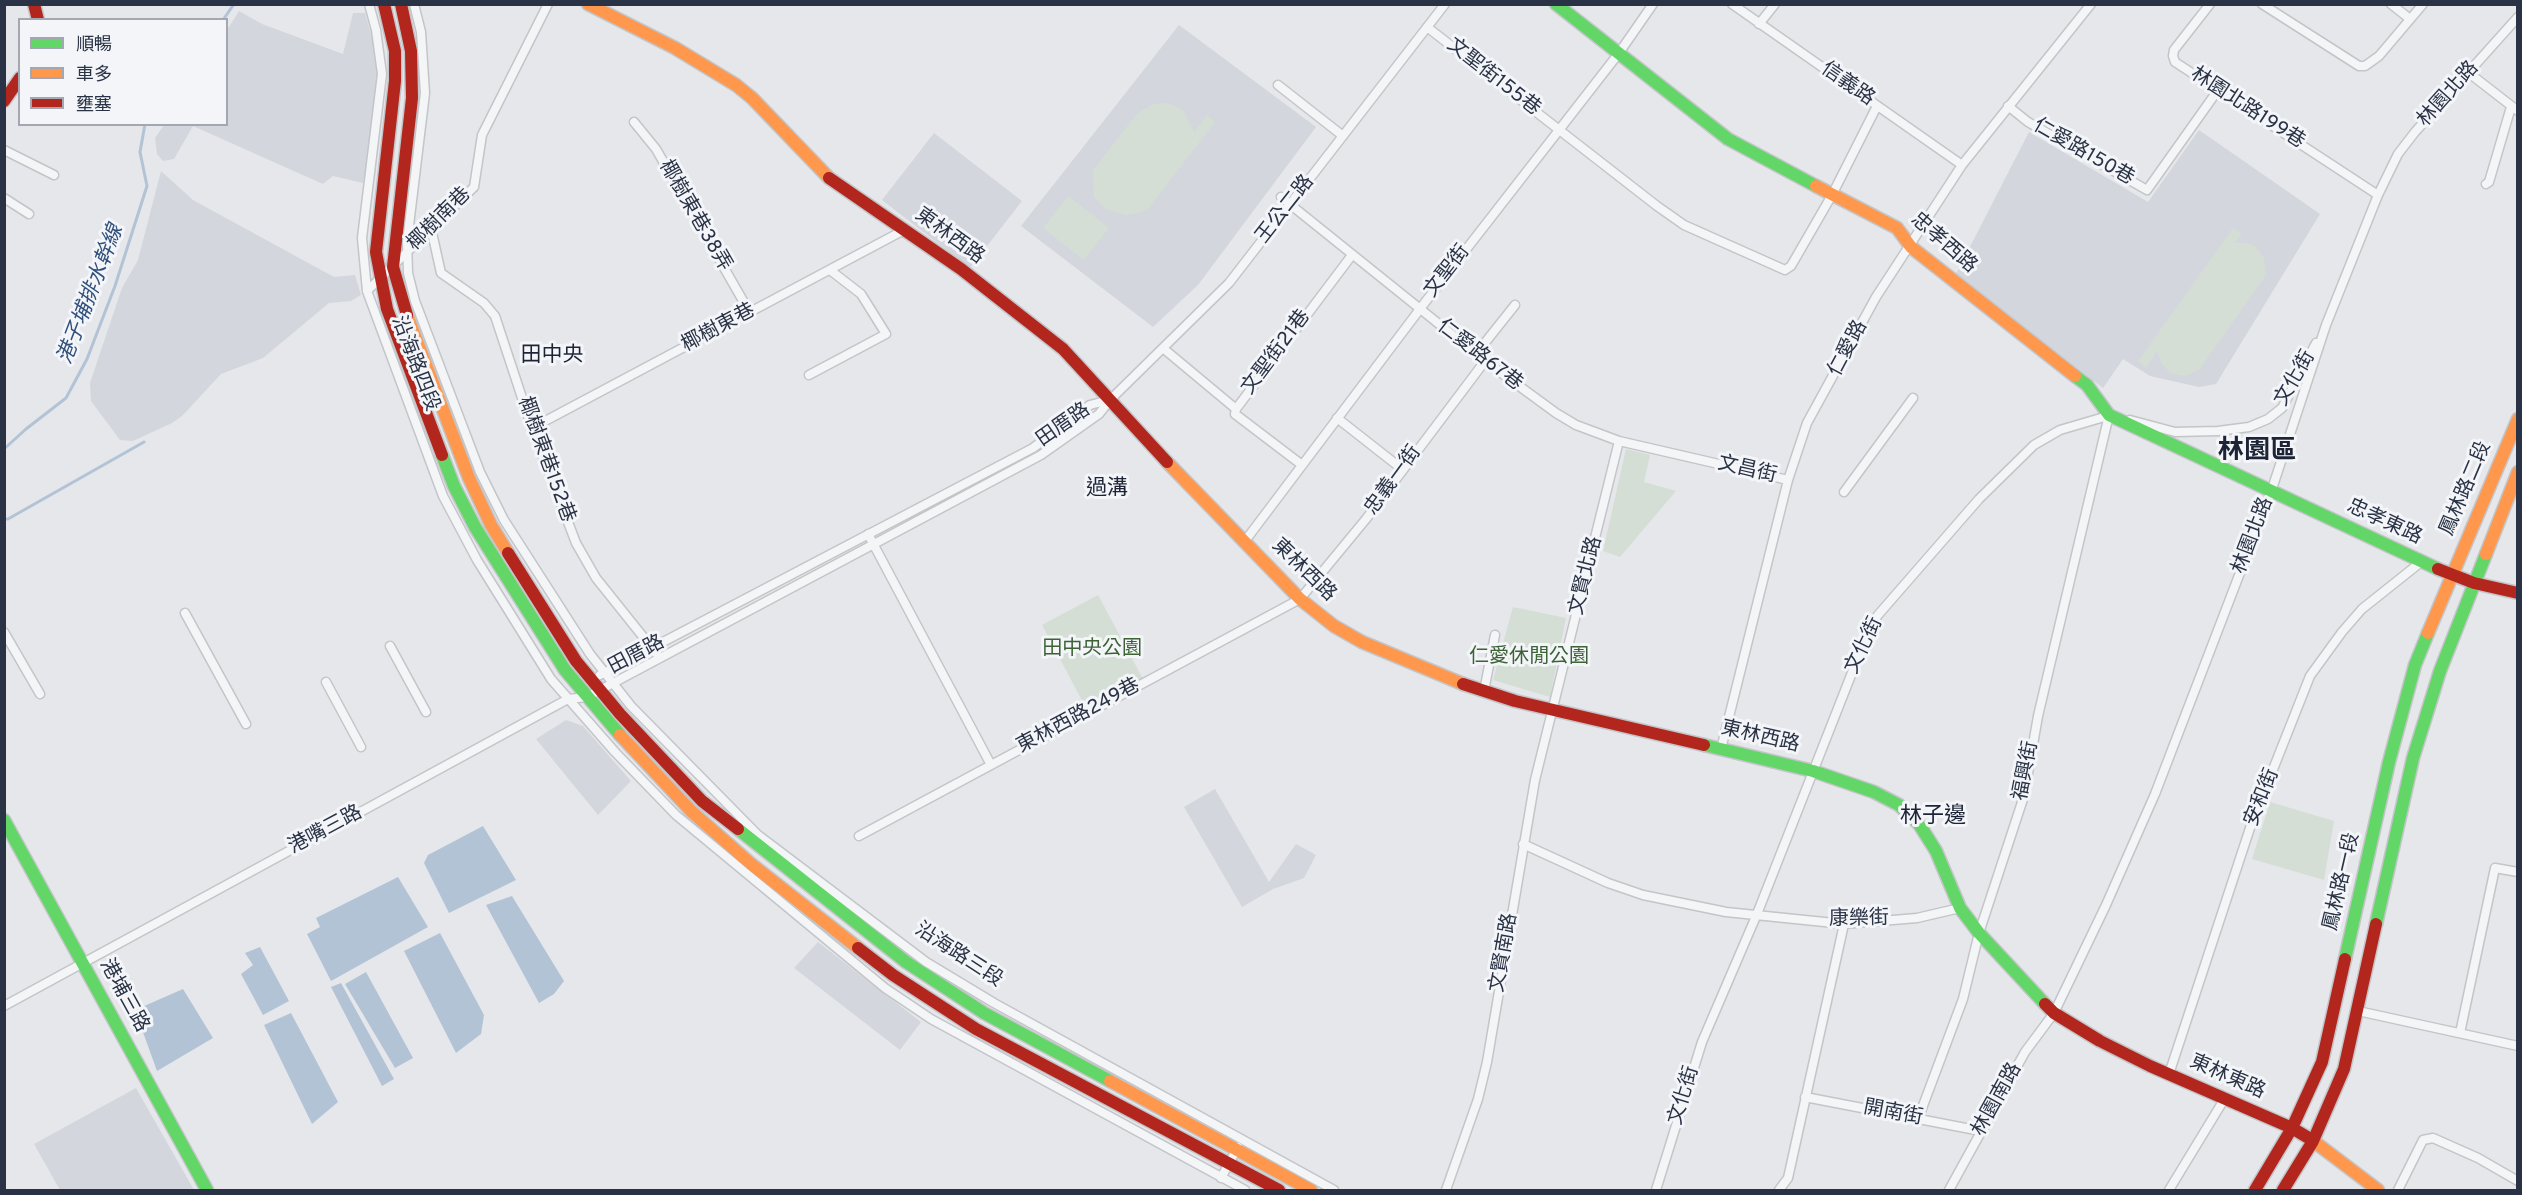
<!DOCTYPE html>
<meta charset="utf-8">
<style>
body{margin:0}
#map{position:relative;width:2522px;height:1195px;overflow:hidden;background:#e5e7ea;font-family:Overpass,"Noto Sans TC",sans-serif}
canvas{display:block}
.frame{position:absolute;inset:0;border:6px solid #2a3345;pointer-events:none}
.legend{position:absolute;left:18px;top:18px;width:210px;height:108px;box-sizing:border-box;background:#f3f5f9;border:2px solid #a3a7b1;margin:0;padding:8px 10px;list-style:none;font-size:18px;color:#2a3345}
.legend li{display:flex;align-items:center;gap:12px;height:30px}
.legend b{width:30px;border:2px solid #a3a7b1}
</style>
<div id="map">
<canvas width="2522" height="1195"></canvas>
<div class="frame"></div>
<ul class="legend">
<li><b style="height:8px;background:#63d668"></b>順暢</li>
<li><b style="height:8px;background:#ff974d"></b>車多</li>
<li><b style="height:8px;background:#b3261e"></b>壅塞</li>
</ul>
</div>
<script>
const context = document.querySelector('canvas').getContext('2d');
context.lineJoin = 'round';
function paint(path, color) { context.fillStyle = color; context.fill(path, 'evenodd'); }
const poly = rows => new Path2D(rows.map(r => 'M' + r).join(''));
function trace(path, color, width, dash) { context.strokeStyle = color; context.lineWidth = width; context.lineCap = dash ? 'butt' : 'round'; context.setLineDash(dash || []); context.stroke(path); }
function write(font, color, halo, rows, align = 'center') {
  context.font = font + ' Overpass,"Noto Sans TC",sans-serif'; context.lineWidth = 6; context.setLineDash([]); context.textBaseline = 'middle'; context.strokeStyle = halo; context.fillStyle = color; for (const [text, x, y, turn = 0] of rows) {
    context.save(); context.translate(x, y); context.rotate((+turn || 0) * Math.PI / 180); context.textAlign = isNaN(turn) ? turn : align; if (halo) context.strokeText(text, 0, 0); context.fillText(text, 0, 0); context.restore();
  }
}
paint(poly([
 [239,11,262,24,343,54,353,13,365,13,378,59,375,121,363,183,333,176,323,184,193,126,174,159,163,161,157,154,155,138,164,125,226,124,227,30],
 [1179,25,1316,127,1198,285,1153,327,1021,226],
 [2199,130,2320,214,2216,384,2199,387,2150,376,2123,359,2103,388,1956,274,2029,132,2148,202],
 [934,133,1022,201,970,268,882,200],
 [161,171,193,200,334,277,355,275,361,295,351,301,329,303,263,358,221,374,182,416,172,423,133,441,120,440,91,401,90,383,122,288,138,260],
 [566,720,583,726,631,781,598,815,536,739],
 [1215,789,1269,882,1296,844,1316,855,1304,878,1273,889,1242,907,1184,807],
 [818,942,921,1022,900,1050,794,968],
 [136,1088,194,1190,60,1190,34,1144]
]), '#d3d6dd');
paint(poly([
 [1168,103,1183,110,1194,132,1207,115,1215,122,1149,208,1142,212,1126,215,1105,209,1094,197,1093,170,1137,114,1153,104],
 [1068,196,1109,228,1084,260,1043,228],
 [2233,228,2242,234,2235,243,2247,243,2255,246,2264,258,2266,275,2199,370,2185,376,2170,373,2162,364,2157,351,2146,368,2138,361],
 [1626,449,1650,455,1644,482,1676,491,1620,557,1603,551],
 [1098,595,1143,679,1086,708,1042,625],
 [1513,607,1566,618,1550,697,1493,680],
 [2270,802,2334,821,2324,880,2252,859]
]), '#d5ded5');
paint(poly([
 [483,826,516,880,449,913,424,863,428,855],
 [398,877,428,927,331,981,307,934,320,927,316,918],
 [512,896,564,981,554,994,539,1003,486,905],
 [440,933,484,1015,481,1034,456,1053,404,951],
 [260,947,289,1001,263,1015,241,974,253,965,245,953],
 [366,972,413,1058,395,1068,345,984],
 [341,983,394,1079,382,1086,331,987],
 [183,989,213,1038,157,1071,135,1010],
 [291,1013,338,1102,312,1124,264,1025]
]), '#b3c3d6');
trace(poly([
 [223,20,234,4],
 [4,449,26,429,66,398,87,359,115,286,147,186,140,152,145,124],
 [4,519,8,519,144,442]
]), '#b3c3d6', 3);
const street = poly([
 [369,4,376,30,382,74,362,238,367,291,443,496,477,560,551,679,615,752,676,815,885,988,931,1019,1245,1190],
 [414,4,421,32,425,93,407,242,408,273,415,301,480,472,504,520,590,654,631,706,758,835,926,962,994,1003,1334,1190],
 [1732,4,1962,165],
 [2210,4,2174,50,2173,56,2175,62,2378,195],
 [2262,4,2359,66,2365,66,2379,56,2423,4],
 [2391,4,2410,19],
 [1759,24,1775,4],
 [1427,27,1657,206,1684,225,1785,270,1791,266,1832,195,1877,106],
 [2469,73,2518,111],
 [1278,85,1343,136],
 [2008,106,2028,122,2147,190,2218,90],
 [634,122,656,149,750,313],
 [4,150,54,175],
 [2486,184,2489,182,2511,107],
 [1281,197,1485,361,1556,413,1576,425,1619,441,1788,480],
 [4,198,29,214],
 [431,228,441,273,484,303,495,316,532,428,576,543,596,578,660,658],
 [367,291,474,187,482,135,548,4],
 [1164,349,1236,409],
 [1476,354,1515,305],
 [809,375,886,334,861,294,830,270],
 [1337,418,1402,469],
 [2130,420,2175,432,2218,431,2249,427,2268,419,2282,408,2316,343],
 [532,428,906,229],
 [1302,465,1235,414,1236,409,1352,255],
 [1844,492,1913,398],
 [868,534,990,763],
 [1245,541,1426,301,1619,53,1653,4],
 [185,613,246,724],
 [4,632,40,694],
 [390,646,426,712],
 [600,675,1033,448,1090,405,1109,400],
 [326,682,361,747],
 [1484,691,1495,635],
 [1721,749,1788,480,1807,423,1876,297,1962,165,2091,4],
 [859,836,1300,599,1366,519,1485,361],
 [1523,844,1608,883,1643,895,1726,912,1844,924,1917,918,1960,908],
 [4,1006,568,699,587,697,600,690,1041,455,1099,414,1110,400,1229,283,1445,4],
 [2358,1011,2518,1046],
 [2460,1033,2495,868,2518,872],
 [2169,1074,2251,825,2310,676,2342,632,2362,609,2421,562],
 [1805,1097,1981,1131],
 [1918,1119,1963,999,1979,933,2024,796,2038,716,2109,415],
 [1221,1178,1238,1147],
 [1446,1190,1478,1099,1487,1062,1535,780,1619,441],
 [1656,1190,1702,1042,1757,914,1868,632,1878,615,1979,499,2034,445,2060,430,2111,415],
 [1779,1190,1788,1178,1844,924],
 [1949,1190,2025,1052,2054,1013,2106,905,2155,794,2271,492,2326,325,2378,195,2398,154,2415,132,2518,17],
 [2169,1190,2225,1098],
 [2398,1190,2423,1140,2433,1138,2478,1158,2518,1181]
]);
const fast = poly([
 [1556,4,1728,139,1816,186],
 [2075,376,2087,385,2109,415,2438,569],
 [442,455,454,486,475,527,565,670,620,735],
 [1704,745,1813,771,1874,792,1899,805,1919,824,1936,851,1960,908,1979,933,2045,1004],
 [4,820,207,1190],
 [738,829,906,962,984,1013,1110,1081],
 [2376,924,2413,758,2440,671,2486,554],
 [2345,959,2389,762,2415,665,2428,633]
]);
const slow = poly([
 [588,4,675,48,736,85,752,98,829,178],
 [1816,186,1897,228,1911,247,2075,376],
 [407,315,469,478,491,525,508,553],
 [1167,462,1300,599,1334,626,1362,642,1463,684],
 [2486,554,2518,472],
 [2428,633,2518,419],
 [620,735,692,812,751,864,858,948],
 [1110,1081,1311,1190],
 [2312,1140,2378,1190]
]);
const jam = poly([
 [34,4,38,20],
 [384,4,395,51,395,81,376,252,387,309,442,455],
 [401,4,411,51,412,98,393,267,407,315],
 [4,101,20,78],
 [829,178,961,269,1063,349,1167,462],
 [508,553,576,661,620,714,702,801,738,829],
 [2438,569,2474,583,2518,593],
 [1463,684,1515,701,1704,745],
 [858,948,893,975,976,1029,1279,1190],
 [2045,1004,2054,1013,2100,1041,2150,1066,2292,1128,2312,1140],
 [2255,1190,2292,1128,2322,1062,2345,959],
 [2283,1190,2313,1141,2344,1069,2376,924]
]);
trace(street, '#c3c5c8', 11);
trace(fast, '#c3c5c8', 15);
trace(slow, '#c3c5c8', 15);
trace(jam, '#c3c5c8', 15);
trace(street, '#f4f5f7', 8);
trace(fast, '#63d668', 12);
trace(slow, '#ff974d', 12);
trace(jam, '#b3261e', 12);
write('20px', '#2a3345', '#f3f5f9', [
 ["文聖街155巷",1493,78,38],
 ["信義路",1847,85,35],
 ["林園北路",2449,95,-48],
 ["林園北路199巷",2247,109,33],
 ["仁愛路150巷",2083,153,30],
 ["王公二路",1286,210,-52],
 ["椰樹東巷38弄",694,216,60],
 ["椰樹南巷",440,220,-45],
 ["東林西路",949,237,36],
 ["忠孝西路",1943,244,41],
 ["文聖街",1448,272,-52],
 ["椰樹東巷",719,329,-28],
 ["仁愛路",1849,349,-62],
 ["文聖街21巷",1277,353,-53],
 ["仁愛路67巷",1479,356,38],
 ["沿海路四段",414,364,69],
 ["文化街",2296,379,-60],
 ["田厝路",1064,426,-35],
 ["椰樹東巷152巷",545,460,70],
 ["文昌街",1747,471,13],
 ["忠義一街",1394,481,-54],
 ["鳳林路二段",2467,489,-67],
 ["忠孝東路",2384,523,25],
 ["林園北路",2254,536,-69],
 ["東林西路",1303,571,44],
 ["文賢北路",1587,576,-76],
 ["文化街",1865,646,-64],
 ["田厝路",637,656,-28],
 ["東林西路249巷",1079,717,-28],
 ["東林西路",1760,738,13],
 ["福興街",2027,771,-79],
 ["安和街",2263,798,-68],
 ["港嘴三路",326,831,-28],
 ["鳳林路一段",2343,882,-77],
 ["康樂街",1859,920,-1],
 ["文賢南路",1505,953,-80],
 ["沿海路三段",958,956,33],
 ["港埔三路",123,996,61],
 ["東林東路",2227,1078,24],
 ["文化街",1685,1096,-73],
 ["林園南路",1998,1100,-61],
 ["開南街",1893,1114,11]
]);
write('20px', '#3d6236', '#f3f5f9', [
 ["田中央公園",1092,650],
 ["仁愛休閒公園",1529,658]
]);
write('italic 21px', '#31517c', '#f3f5f9', [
 ["港子埔排水幹線",92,295,-69]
]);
write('21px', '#1c2436', '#f3f5f9', [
 ["田中央",552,357],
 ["過溝",1107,490]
]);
write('22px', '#1c2436', '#f3f5f9', [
 ["林子邊",1933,818]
]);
write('bold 26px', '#1c2436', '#f3f5f9', [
 ["林園區",2257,453]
]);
</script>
